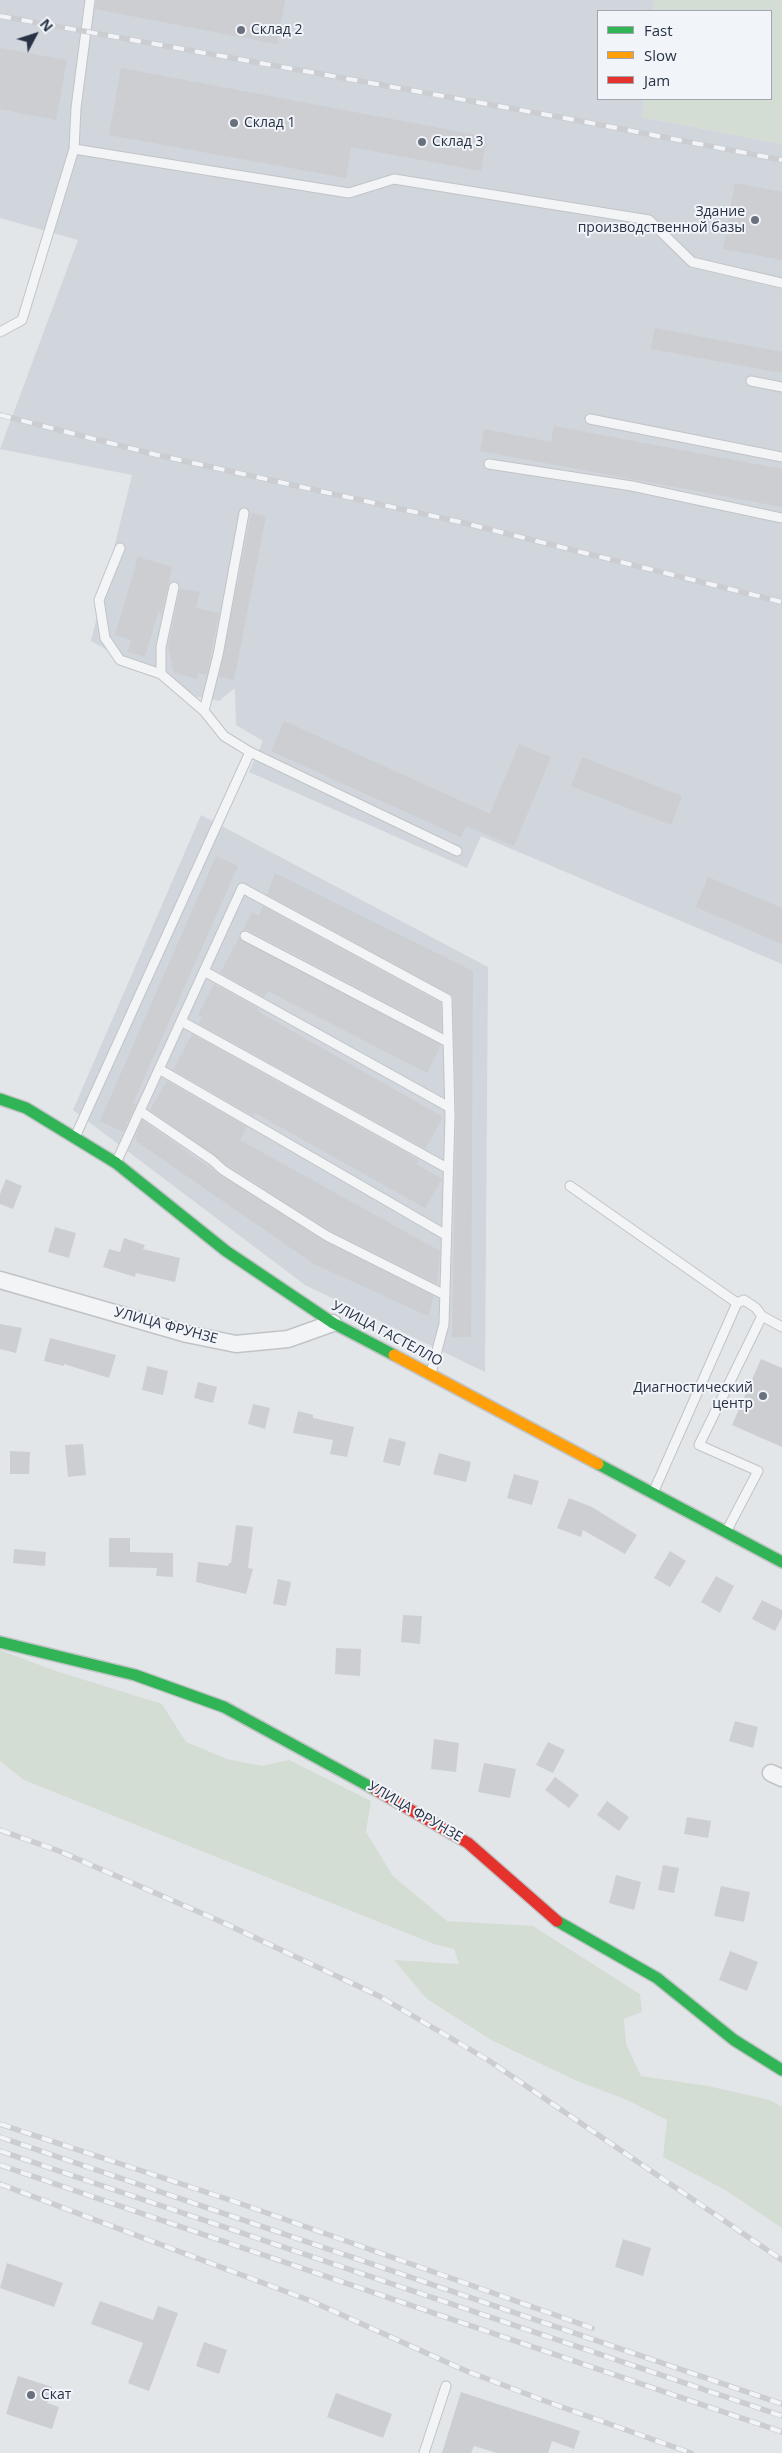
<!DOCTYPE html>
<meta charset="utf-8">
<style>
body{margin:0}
#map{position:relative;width:782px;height:2453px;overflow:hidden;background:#e3e6e9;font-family:"Open Sans",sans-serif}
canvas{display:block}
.legend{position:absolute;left:597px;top:10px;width:175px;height:90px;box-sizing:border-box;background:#f1f4f8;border:1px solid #a1a6b0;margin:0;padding:6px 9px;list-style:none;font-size:15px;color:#283245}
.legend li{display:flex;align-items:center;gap:10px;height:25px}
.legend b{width:25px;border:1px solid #a1a6b0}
.north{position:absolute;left:10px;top:10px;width:50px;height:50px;-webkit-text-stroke:4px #f1f4f8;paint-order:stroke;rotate:50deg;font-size:14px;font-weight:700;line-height:20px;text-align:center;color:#283245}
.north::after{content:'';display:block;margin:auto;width:18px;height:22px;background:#283245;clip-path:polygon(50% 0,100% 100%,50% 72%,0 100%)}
</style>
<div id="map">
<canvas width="782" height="2453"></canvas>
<ul class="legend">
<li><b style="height:6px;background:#30b455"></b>Fast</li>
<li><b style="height:6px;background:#ff9f0a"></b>Slow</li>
<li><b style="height:6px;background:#e5322d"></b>Jam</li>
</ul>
<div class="north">N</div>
</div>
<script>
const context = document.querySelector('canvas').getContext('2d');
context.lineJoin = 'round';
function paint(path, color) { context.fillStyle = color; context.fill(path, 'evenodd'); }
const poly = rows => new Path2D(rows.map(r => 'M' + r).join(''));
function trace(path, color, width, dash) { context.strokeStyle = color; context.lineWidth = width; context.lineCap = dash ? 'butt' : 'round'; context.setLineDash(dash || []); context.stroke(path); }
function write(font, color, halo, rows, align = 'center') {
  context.font = font + ' "Open Sans",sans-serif'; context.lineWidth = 4; context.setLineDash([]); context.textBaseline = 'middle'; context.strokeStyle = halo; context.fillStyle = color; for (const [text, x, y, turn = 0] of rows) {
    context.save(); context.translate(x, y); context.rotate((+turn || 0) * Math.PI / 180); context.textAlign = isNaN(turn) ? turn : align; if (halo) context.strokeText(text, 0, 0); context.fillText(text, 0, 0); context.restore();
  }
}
paint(poly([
 [0,0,655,0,653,11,598,11,598,99,644,99,642,117,782,144,782,964,481,836,467,868,249,772,263,741,236,725,235,688,219,701,188,695,91,641,132,475,0,449,78,240,0,218],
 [201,815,488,967,485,1372,305,1285,73,1110]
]), '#d1d5dc');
paint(poly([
 [655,0,782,0,782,144,642,117,644,99,771,99,771,11,653,11],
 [0,1650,56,1671,162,1704,186,1742,227,1759,262,1766,289,1760,371,1801,366,1832,393,1876,447,1921,533,1926,640,1994,642,2012,624,2019,626,2044,641,2076,708,2086,770,2100,782,2107,782,2228,727,2191,663,2157,667,2120,627,2100,577,2081,491,2040,427,1999,394,1960,459,1964,454,1949,434,1944,24,1780,0,1761]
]), '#d4ddd3');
paint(poly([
 [96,0,285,0,277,44,95,9],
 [0,48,67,60,56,120,0,109],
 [121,68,487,137,481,171,351,147,346,178,109,135],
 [735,183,782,192,782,260,723,249],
 [655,328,782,352,782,373,651,349],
 [554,426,782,469,782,507,480,451,484,429,551,442],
 [251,513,266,516,234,680,219,677],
 [138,557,172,567,161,617,159,609,145,657,128,652,131,640,115,635],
 [180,589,200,592,196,608,219,613,207,675,198,673,197,679,174,673,168,646],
 [284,721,490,814,519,744,551,757,514,846,466,826,461,837,271,751],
 [582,757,682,796,671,825,571,786],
 [216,856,238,866,133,1103,136,1105,123,1132,100,1121],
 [275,873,473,971,471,1337,452,1337,456,1116,453,996,267,895],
 [708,877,782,908,782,944,696,907],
 [263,906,441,1003,442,1032,248,930,243,930,252,912,259,916],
 [239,938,441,1045,427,1073,268,991,264,997,220,973],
 [214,984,258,1008,257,1011,443,1117,425,1149,199,1024,202,1017,198,1015],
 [192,1034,419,1160,416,1164,442,1179,425,1208,255,1113,253,1116,173,1070],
 [167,1081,247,1127,240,1140,440,1251,437,1284,330,1231,227,1165,150,1110],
 [142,1120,220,1175,324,1241,434,1296,428,1316,314,1264,136,1141,137,1138,135,1137],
 [6,1179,22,1186,13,1209,0,1204,0,1194],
 [55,1227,76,1233,69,1258,48,1252],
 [124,1238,145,1245,143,1249,180,1258,175,1282,136,1273,135,1277,103,1267,109,1249,120,1252],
 [0,1324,22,1328,16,1353,0,1349],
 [50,1338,116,1355,109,1378,64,1364,64,1366,44,1361],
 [761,1359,782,1368,782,1447,732,1425],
 [147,1366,168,1371,163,1395,142,1390],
 [198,1382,217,1387,213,1403,194,1398],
 [253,1404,270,1408,265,1429,248,1424],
 [298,1411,313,1415,313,1418,354,1427,347,1457,330,1454,333,1440,293,1433],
 [389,1438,406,1442,400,1466,383,1462],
 [83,1444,86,1475,68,1477,65,1445],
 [10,1451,30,1452,29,1474,10,1474],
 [439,1453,471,1462,466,1482,433,1474],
 [514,1474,539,1481,532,1505,507,1498],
 [569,1498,592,1507,637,1535,625,1554,583,1530,581,1537,557,1528],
 [236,1525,253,1527,248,1568,253,1569,246,1594,196,1582,198,1562,228,1566,229,1563,231,1563],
 [109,1538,130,1538,130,1552,173,1553,173,1577,156,1576,157,1568,109,1567],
 [14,1549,46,1552,45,1566,13,1563],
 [670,1551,686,1561,670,1587,654,1578],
 [716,1576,734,1586,720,1613,701,1602],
 [278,1579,291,1582,286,1606,273,1604],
 [762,1600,782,1610,782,1617,775,1631,752,1619],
 [403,1615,422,1616,420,1644,401,1642],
 [336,1648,361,1649,360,1676,335,1674],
 [735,1721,758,1727,753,1748,729,1741],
 [434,1739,459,1743,456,1772,431,1769],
 [548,1742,565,1750,553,1773,536,1765],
 [484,1763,516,1769,510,1798,478,1792],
 [555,1777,579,1795,569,1808,545,1790],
 [607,1801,629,1817,619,1831,597,1815],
 [687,1817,711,1821,708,1838,684,1834],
 [663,1865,679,1868,674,1893,658,1890],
 [616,1875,641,1882,634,1910,609,1903],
 [721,1886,750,1892,744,1922,714,1916],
 [730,1951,758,1962,747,1991,719,1980],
 [623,2239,651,2248,643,2276,615,2267],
 [7,2263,63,2283,54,2307,0,2288],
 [100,2301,153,2320,158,2306,178,2313,149,2391,128,2383,143,2343,91,2324],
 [204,2342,227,2350,219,2374,196,2366],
 [18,2376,52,2387,47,2403,59,2407,52,2429,6,2414],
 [461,2392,580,2431,574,2449,552,2441,548,2453,497,2453,474,2446,471,2453,442,2453],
 [336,2393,392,2414,383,2438,327,2417]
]), '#ccced2');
const lane = poly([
 [90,0,76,108,74,149,349,193,394,179,649,220,692,262,782,283],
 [0,332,22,320,74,149],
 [751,381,782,387],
 [590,419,782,457],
 [489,464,632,486,782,518],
 [244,513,218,655,204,711,224,736,250,752],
 [120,548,99,600,105,638,120,660,161,674],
 [174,587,161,647,161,674,204,711],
 [245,936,448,1042],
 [204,971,449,1107],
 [181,1021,447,1168],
 [159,1069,446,1235],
 [140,1111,212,1160,223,1170,327,1236,445,1295],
 [75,1137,250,752,457,851],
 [116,1163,242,888,447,999,450,1116,444,1324,431,1373],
 [570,1186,737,1303,653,1493],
 [737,1303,744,1300,756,1308,762,1316],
 [726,1532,758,1471,699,1445,762,1316,782,1327],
 [424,2453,446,2386]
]);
const street = poly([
 [0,1280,187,1334,236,1344,288,1339,333,1323],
 [771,1773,782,1778]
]);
const fast = poly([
 [0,1099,26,1108,116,1163,226,1251,333,1323,394,1355],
 [598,1464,782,1562],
 [0,1642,135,1675,224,1707,376,1790],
 [557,1921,657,1978,734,2040,782,2070]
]);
const slow = poly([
 [394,1355,598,1464]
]);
const jam = poly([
 [376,1790,468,1843,557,1921]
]);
trace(lane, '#c1c4c7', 11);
trace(street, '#c1c4c7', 19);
trace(fast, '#c1c4c7', 14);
trace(slow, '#c1c4c7', 14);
trace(jam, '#c1c4c7', 14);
trace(lane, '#f3f4f5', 9);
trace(street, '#f3f4f5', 16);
trace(fast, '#30b455', 11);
trace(slow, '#ff9f0a', 11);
trace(jam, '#e5322d', 11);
const rail = poly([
 [0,16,570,119,782,160],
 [0,415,157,455,460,522,782,602],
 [0,1830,59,1851,224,1923,379,1996,488,2060,782,2260],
 [0,2124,233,2201,592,2328],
 [0,2137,782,2404],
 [0,2151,782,2416],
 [0,2165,782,2432],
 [0,2184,311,2301,464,2370,545,2401,691,2453]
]);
trace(rail, '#cccdd0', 5.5);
trace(rail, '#f1f4f8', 4, [11]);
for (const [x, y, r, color] of [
 [241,30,5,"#69717e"],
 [234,123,5,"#69717e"],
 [422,142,5,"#69717e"],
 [755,220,5,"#69717e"],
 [763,1396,5,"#69717e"],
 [31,2395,5,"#69717e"]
]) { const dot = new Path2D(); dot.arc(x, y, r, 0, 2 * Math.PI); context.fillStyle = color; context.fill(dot); trace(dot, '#f1f4f8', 2); }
write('14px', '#283245', '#f1f4f8', [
 ["Склад 2",251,30],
 ["Склад 1",244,123],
 ["Склад 3",432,142],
 ["Здание",745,212,"right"],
 ["производственной базы",745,228,"right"],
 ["Диагностический",753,1388,"right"],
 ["центр",753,1404,"right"],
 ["Скат",41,2395]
], 'left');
write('14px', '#283245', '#f1f4f8', [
 ["УЛИЦА ФРУНЗЕ",166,1326,15],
 ["УЛИЦА ГАСТЕЛЛО",387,1334,28],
 ["УЛИЦА ФРУНЗЕ",415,1812,30]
]);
</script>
